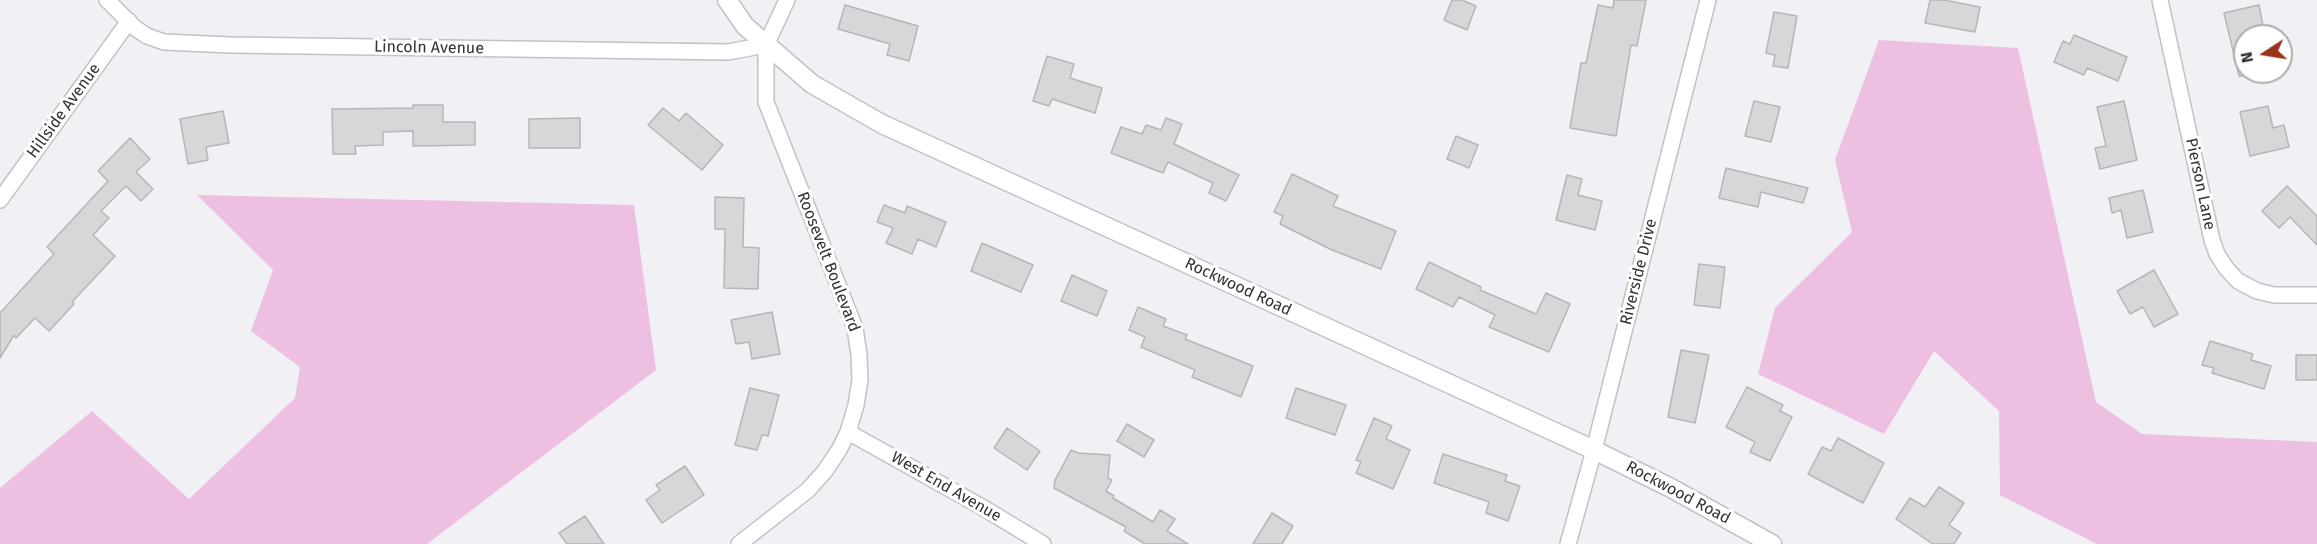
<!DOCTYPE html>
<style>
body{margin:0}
#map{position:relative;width:2317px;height:544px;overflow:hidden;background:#f1f0f4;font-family:"Fira Sans",sans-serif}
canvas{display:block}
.north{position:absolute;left:2233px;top:24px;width:60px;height:60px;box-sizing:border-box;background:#fff;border:2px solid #adadad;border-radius:50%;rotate:258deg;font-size:16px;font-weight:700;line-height:24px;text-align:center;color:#313132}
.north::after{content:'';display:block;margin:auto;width:21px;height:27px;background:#9b321c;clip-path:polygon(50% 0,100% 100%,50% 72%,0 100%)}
</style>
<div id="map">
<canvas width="2317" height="544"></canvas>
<div class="north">N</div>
</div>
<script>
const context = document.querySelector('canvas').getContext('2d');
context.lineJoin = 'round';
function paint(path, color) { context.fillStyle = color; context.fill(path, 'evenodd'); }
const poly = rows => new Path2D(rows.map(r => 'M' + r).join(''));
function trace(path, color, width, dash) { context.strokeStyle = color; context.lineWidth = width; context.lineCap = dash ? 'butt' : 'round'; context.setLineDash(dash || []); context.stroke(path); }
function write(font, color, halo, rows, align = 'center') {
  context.font = font + ' "Fira Sans",sans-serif'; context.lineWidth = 6; context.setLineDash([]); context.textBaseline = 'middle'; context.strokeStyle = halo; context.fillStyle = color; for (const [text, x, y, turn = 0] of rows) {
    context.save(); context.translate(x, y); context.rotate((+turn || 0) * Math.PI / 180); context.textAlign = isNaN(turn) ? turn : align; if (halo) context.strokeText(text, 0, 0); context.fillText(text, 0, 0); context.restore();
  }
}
paint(poly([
 [1879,40,2018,48,2096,402,2142,434,2317,442,2317,544,2097,544,2000,495,1999,411,1934,351,1884,434,1758,374,1775,308,1852,232,1835,160],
 [197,195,634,205,656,370,427,544,0,544,0,488,92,411,189,499,295,398,300,367,251,331,273,270]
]), '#edc0e2');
const building = poly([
 [1452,0,1462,0,1476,6,1467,30,1444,20,1452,0],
 [1614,0,1646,0,1637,46,1631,45,1616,136,1570,128,1581,63,1586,63,1598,5,1613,8,1614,0],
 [1930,0,1944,0,1980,7,1975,32,1925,23,1930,0],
 [845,5,918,26,909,61,887,55,890,44,838,29,845,5],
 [2259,5,2265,36,2245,36,2245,76,2239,76,2224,13,2259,5],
 [1774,12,1797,16,1788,68,1773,66,1775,55,1766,53,1774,12],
 [2074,35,2127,57,2118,81,2087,68,2084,75,2054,62,2063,41,2070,44,2074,35],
 [1047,56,1074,64,1070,78,1102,88,1095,113,1052,99,1049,106,1033,101,1047,56],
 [1754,101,1780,107,1771,142,1745,136,1754,101],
 [2124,101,2137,160,2100,169,2095,148,2106,146,2097,107,2124,101],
 [413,105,443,105,443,122,475,122,475,145,413,146,413,131,383,132,383,145,355,146,356,154,333,154,332,109,413,108,413,105],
 [2268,106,2273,128,2284,125,2289,147,2250,156,2240,112,2268,106],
 [663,108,679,121,686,113,723,145,702,170,648,125,663,108],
 [223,111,229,143,206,147,208,160,188,164,180,119,223,111],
 [580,118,580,148,529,148,529,119,580,118],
 [1166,118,1182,124,1174,144,1239,175,1226,201,1209,193,1213,183,1168,162,1163,173,1111,153,1121,127,1142,134,1146,125,1161,130,1166,118],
 [1456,136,1478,145,1469,168,1447,159,1456,136],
 [130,138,150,159,136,172,153,189,141,201,126,186,101,211,109,218,93,235,115,256,72,302,74,304,49,331,35,318,16,338,14,335,0,358,0,313,54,254,47,247,108,181,98,171,130,138],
 [1726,168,1808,188,1803,203,1761,192,1758,207,1719,198,1726,168],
 [1292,174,1338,196,1333,206,1396,231,1381,269,1332,250,1280,224,1283,216,1274,212,1292,174],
 [1567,175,1582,179,1578,195,1602,201,1595,230,1556,220,1567,175],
 [2287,186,2317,216,2317,245,2290,217,2279,228,2262,211,2287,186],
 [2143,190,2153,232,2127,238,2121,210,2112,213,2109,198,2143,190],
 [715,197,744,198,743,247,759,248,758,289,724,288,725,229,715,229,715,197],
 [884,205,905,213,907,206,946,222,936,247,918,239,912,254,886,243,893,228,877,222,884,205],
 [982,243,1033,265,1021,292,971,271,982,243],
 [1429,262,1481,287,1480,290,1536,314,1546,293,1570,304,1549,352,1489,327,1495,315,1459,297,1453,307,1416,289,1429,262],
 [1699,264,1725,267,1720,308,1694,305,1699,264],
 [2154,270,2178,314,2154,327,2143,307,2130,314,2117,291,2154,270],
 [1072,275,1107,291,1097,316,1061,301,1072,275],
 [1138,307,1166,319,1163,326,1187,335,1185,339,1253,366,1241,397,1192,377,1195,370,1141,347,1145,337,1129,330,1138,307],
 [772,312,780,354,752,359,749,342,736,344,731,320,772,312],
 [2210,341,2253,354,2251,360,2271,366,2264,389,2212,373,2214,368,2202,365,2210,341],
 [1681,350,1709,355,1695,423,1668,417,1681,350],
 [2296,355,2317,355,2317,380,2296,380,2296,355],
 [1747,387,1783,405,1780,411,1792,417,1770,461,1750,452,1755,442,1726,427,1747,387],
 [750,388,779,395,768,436,762,435,757,450,735,445,750,388],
 [1296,388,1346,405,1335,435,1286,418,1296,388],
 [1374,418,1392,426,1386,439,1410,450,1393,489,1356,473,1361,462,1356,460,1374,418],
 [1127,424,1154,440,1144,457,1117,441,1127,424],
 [1007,428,1040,451,1027,470,994,448,1007,428],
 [1838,438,1884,463,1863,503,1808,474,1822,447,1831,451,1838,438],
 [1071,450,1078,453,1110,455,1108,478,1112,480,1106,491,1114,496,1113,498,1153,522,1160,510,1175,519,1167,531,1188,544,1145,544,1124,531,1126,527,1054,488,1055,480,1071,450],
 [1443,454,1507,475,1505,481,1520,486,1508,521,1486,513,1489,502,1434,483,1443,454],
 [685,466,704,495,662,523,646,500,660,490,656,485,685,466],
 [1939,487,1964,503,1949,525,1961,533,1954,544,1933,544,1896,519,1910,498,1925,507,1939,487],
 [1272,513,1293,526,1282,544,1253,544,1272,513],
 [585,516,604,544,567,544,559,533,585,516]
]);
paint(building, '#d8d6d9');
trace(building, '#b7b5b8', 1.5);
const minor = poly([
 [107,0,135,28,147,36,164,42,231,45,728,52,766,45],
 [2160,0,2212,240,2217,254,2226,268,2238,281,2257,291,2274,295,2317,295],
 [0,200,129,21],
 [848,432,982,507,1043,544],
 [739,544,808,490,825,471,839,450,848,432,856,405,860,380,859,355,855,328,766,102,766,45,787,0],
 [1568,544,1594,450,1708,0]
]);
const tertiary = poly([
 [727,0,745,26,812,84,882,124,1594,450,1671,488,1772,544]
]);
trace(minor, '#c2c1c5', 18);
trace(tertiary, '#c2c1c5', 21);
trace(minor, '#fff', 15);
trace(tertiary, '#fff', 18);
write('16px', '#313132', '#fff', [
 ["Lincoln Avenue",429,48,1],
 ["Hillside Avenue",64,111,-54],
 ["Pierson Lane",2200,184,78],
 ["Roosevelt Boulevard",828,262,69],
 ["Riverside Drive",1639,272,-76],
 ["Rockwood Road",1238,287,25],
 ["West End Avenue",946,487,30],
 ["Rockwood Road",1678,493,28]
]);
</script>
